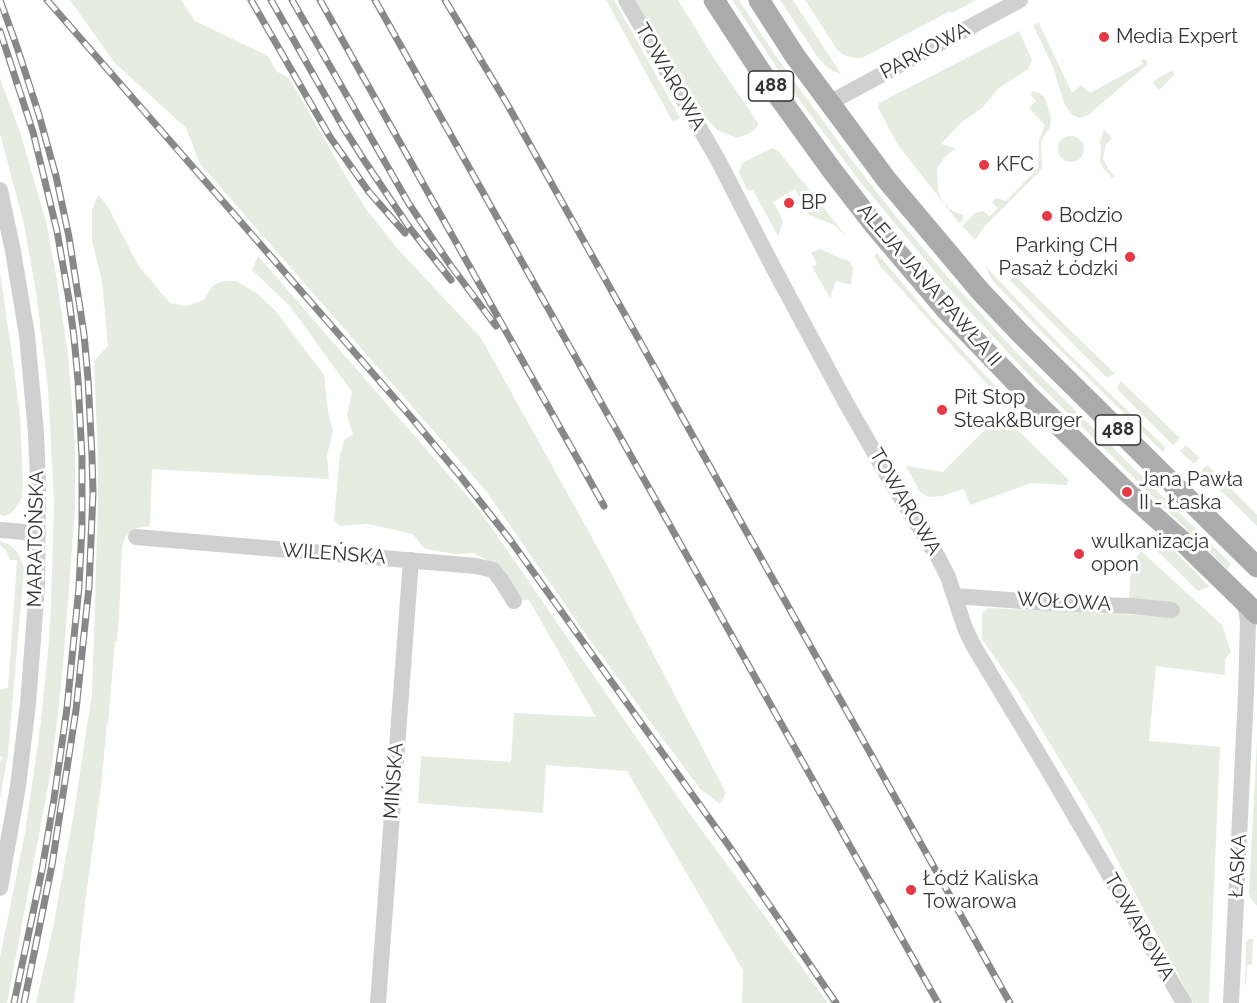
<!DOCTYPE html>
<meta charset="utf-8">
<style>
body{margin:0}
canvas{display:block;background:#fff}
</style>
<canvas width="1257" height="1003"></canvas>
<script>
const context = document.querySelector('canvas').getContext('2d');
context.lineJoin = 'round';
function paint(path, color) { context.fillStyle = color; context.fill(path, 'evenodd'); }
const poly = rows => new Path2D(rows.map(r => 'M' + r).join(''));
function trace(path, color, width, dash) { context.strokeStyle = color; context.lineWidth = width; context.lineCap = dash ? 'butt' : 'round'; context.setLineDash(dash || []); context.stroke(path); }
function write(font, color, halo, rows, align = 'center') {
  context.font = font + ' Raleway,sans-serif'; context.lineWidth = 6; context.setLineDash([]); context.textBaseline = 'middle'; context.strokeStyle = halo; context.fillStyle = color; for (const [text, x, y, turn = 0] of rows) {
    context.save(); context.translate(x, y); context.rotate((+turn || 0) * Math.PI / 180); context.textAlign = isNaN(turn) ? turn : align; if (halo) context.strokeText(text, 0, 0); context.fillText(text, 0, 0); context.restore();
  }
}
paint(poly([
 [70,0,181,0,195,21,268,56,276,71,289,78,345,175,366,209,397,248,481,338,600,552,726,793,720,804,700,789,587,636,486,491,200,164,186,128,114,62],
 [606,0,614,0,680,118,673,122],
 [634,0,678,0,710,52,758,123,757,128,750,133,737,138,717,130,688,98],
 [732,0,739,0,775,55,851,159,898,219,952,282,1015,351,1231,564,1227,569,1028,374,951,291,858,179,789,86],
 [780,0,793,0,841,74,833,71,826,66,819,59],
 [805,0,976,0,952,13,950,11,862,58,856,58,846,56,838,51],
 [1039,23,1072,93,1081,85,1090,93,1143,64,1141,59,1146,60,1148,64,1088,115,1079,118,1071,114,1064,103,1053,67,1033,25],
 [1019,31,1032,60,1028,69,999,88,982,108,962,122,941,144,955,148,944,158,937,169,938,192,943,202,951,210,963,215,963,220,959,223,898,145,878,108,879,103],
 [1171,71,1174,72,1174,75,1159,90,1153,83,1155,80],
 [0,78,20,132,47,225,57,281,68,354,75,444,75,510,63,667,52,766,7,1003,0,1003,0,957,25,833,40,729,48,652,51,606,54,502,48,389,36,292,24,224,0,134],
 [1033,91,1041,94,1045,98,1051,116,1050,127,1041,141,1042,165,1041,170,985,226,975,240,962,226,975,213,983,211,990,216,998,208,992,202,996,198,1006,201,1038,168,1039,140,1045,125,1029,108,1036,101,1030,94],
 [1104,130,1112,138,1106,145,1103,158,1108,169,1115,176,1112,178,1103,168,1100,161,1101,147,1100,142],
 '1058 149a13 13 0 1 1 26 0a13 13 0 1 1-26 0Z',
 [773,148,779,152,847,237,834,225,809,215,795,189,773,202,783,221,778,236,753,190,747,190,739,173,742,163],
 [98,195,107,205,138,265,170,303,186,306,204,300,213,285,224,281,236,281,255,292,274,309,324,375,328,412,333,431,327,456,329,479,152,469,150,526,136,528,125,537,122,548,119,617,117,641,115,641,108,724,107,724,101,786,85,903,74,1003,36,1003,53,928,75,806,92,693,98,506,98,458,94,361,108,346,102,281,92,241,92,210],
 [820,249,850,262,853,268,851,285,836,281,830,298,812,267,817,264,811,253],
 [877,253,931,317,1001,392,995,393,881,267,874,256],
 [258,256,480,511,674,792,828,1003,742,1003,743,970,627,771,546,765,543,813,418,803,421,756,511,762,514,713,596,717,529,600,520,600,502,568,473,553,456,554,425,549,413,534,368,524,340,526,334,520,340,453,345,439,353,435,347,415,352,392,289,305,252,270],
 [986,267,1066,351,1166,448,1163,452,1037,327,992,280],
 [0,272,15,376,20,416,23,485,22,497,18,505,10,514,4,516,0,514],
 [1015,276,1114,373,1114,374,1108,377,1106,377,1010,280],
 [1121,381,1180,438,1173,445,1118,390,1118,385],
 [1001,414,1068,479,1067,485,1031,483,970,505,964,489,942,496,928,497,920,492,906,466,943,472],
 [1186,445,1200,458,1194,464,1180,451],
 [1207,465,1257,515,1257,526,1201,471],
 [1151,534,1171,548,1210,587,1198,591,1144,538],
 [0,541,10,545,18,553,21,560,24,568,8,754,0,799,0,762,3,758,0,756,0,690,1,689,8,688,17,560,10,560,6,550,0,545],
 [1141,551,1222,625,1231,652,1225,660,1225,675,1156,666,1149,741,1220,747,1209,1003,1193,1003,1094,816,1018,691,982,639,982,613,989,608,1178,617,1178,604,1129,600,1131,564],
 [1257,740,1257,906,1251,899,1249,892],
 [1249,939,1253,939,1252,964,1247,965,1246,986,1245,985,1246,942]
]), '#e6ecdf');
trace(poly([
 [626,0,718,160,773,267,845,401,889,478,939,559,948,577,965,628,973,645,1047,768,1184,1003],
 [829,103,1020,0],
 [0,190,13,251,27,335,36,433,38,481,37,587,28,704,18,786,0,888],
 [0,530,38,533],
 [136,537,476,566,493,570,501,580,514,601],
 [955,596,1049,603,1131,606,1172,610],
 [378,1003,411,560],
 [1231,1003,1246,694,1248,622,1245,603]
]), '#d0d0d0', 16);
trace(poly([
 [714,0,761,72,831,169,875,226,947,311,1030,397,1127,492,1180,539,1257,614],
 [759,0,795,56,886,179,981,292,1022,335,1257,567]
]), '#ababab', 21);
const rail = poly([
 [0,0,17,47,39,115,56,176,69,237,84,334,88,379,92,456,93,493,89,587,76,710,52,865,24,1003],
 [47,0,411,417,461,477,511,541,729,846,836,1003],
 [251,0,330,137,369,192,405,233],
 [271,0,343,127,364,160,409,227,451,280],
 [292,0,409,204,451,266,496,326],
 [320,0,604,506],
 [375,0,938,1003],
 [445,0,506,102,1010,1003],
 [0,31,33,132,57,231,69,300,74,337,78,380,82,458,82,527,79,587,67,708,54,799,42,870,14,1003]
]);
trace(rail, '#888', 7);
trace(rail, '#fff', 4.5, [14]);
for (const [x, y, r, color] of [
 [1104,37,6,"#e63946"],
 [984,165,6,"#e63946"],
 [789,203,6,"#e63946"],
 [1047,216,6,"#e63946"],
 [1130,257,6,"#e63946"],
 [942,410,6,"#e63946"],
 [1127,492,6,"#e63946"],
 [1079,554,6,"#e63946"],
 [911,890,6,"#e63946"]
]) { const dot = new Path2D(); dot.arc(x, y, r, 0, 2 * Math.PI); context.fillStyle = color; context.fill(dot); trace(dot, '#fff', 2); }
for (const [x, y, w] of [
 [771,86,45],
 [1118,430,45]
]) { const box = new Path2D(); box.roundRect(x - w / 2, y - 15, w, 30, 4.5); context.fillStyle = '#fff'; context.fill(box); trace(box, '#333', 1.5); }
write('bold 18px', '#333', null, [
 ["488",771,86],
 ["488",1118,430]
]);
write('20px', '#333', '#fff', [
 ["Media Expert",1116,37],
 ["KFC",996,165],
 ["BP",801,203],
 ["Bodzio",1059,216],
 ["Parking CH",1118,246,"right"],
 ["Pasaż Łódzki",1118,269,"right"],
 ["Pit Stop",954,398],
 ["Steak&Burger",954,421],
 ["Jana Pawła",1139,480],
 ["II - Łaska",1139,503],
 ["wulkanizacja",1091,542],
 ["opon",1091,565],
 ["Łódź Kaliska",923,879],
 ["Towarowa",923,902]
], 'left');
write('20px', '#333', '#fff', [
 ["PARKOWA",925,51,-28],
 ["TOWAROWA",670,77,60],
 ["ALEJA JANA PAWŁA II",929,285,49],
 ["TOWAROWA",905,502,59],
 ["MARATOŃSKA",36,539,-89],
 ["WILEŃSKA",334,554,4],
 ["WOŁOWA",1064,602,3],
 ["MIŃSKA",394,781,-86],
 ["ŁASKA",1238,866,-87],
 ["TOWAROWA",1139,927,60]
]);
</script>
